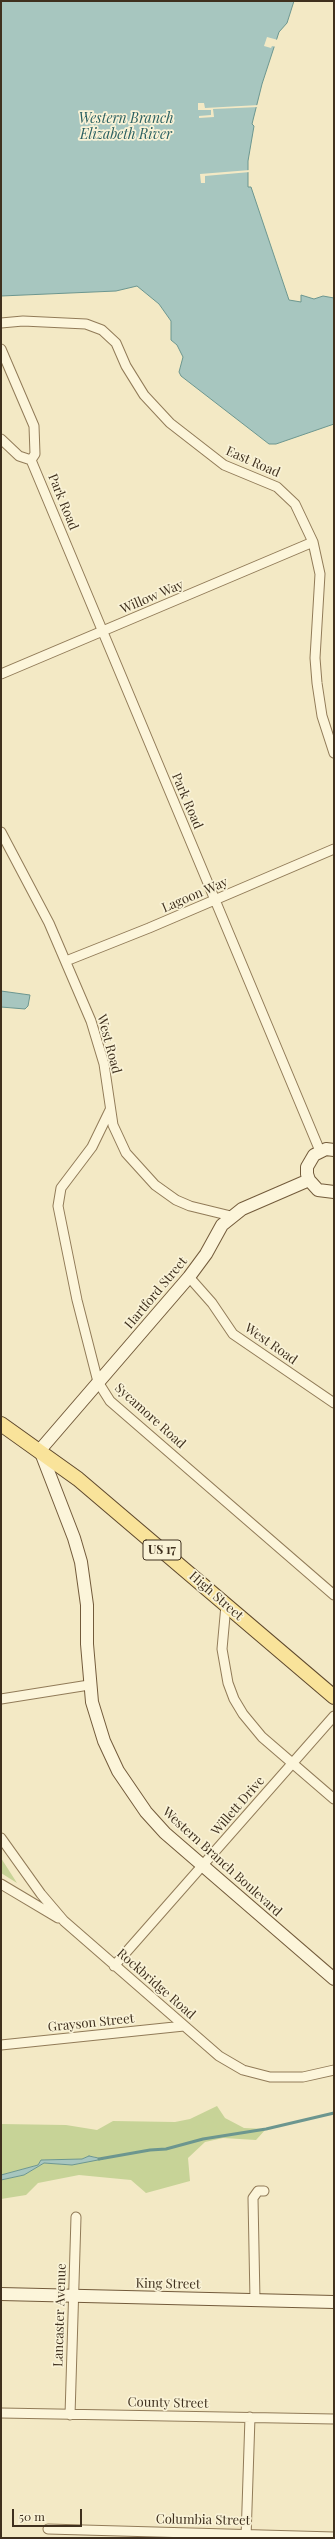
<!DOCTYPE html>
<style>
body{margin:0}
#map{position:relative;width:335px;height:2539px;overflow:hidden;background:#f3e9c5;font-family:"Playfair Display",serif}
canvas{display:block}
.frame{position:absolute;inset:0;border:2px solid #3f301e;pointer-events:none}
.scale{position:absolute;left:12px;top:2509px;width:70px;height:18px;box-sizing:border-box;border:2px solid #3f301e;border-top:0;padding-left:5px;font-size:12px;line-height:14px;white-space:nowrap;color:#3f301e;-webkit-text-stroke:3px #f9f2d6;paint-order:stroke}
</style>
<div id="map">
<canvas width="335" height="2539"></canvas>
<div class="frame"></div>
<div class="scale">50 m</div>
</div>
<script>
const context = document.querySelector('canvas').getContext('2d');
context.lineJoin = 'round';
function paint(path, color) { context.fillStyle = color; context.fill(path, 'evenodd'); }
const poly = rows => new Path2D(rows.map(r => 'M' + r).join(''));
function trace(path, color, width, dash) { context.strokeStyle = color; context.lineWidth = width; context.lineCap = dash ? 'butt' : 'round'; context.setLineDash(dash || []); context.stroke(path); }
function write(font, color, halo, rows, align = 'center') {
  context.font = font + ' "Playfair Display",serif'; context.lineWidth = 3.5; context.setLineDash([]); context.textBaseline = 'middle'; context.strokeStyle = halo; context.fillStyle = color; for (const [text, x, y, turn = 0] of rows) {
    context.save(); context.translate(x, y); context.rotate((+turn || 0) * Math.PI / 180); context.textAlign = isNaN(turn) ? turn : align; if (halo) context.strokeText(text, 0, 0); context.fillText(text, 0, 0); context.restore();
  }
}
paint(poly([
 [1,1858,17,1883,1,1873],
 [217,2106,225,2118,244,2128,266,2129,256,2140,223,2138,205,2142,188,2158,190,2181,146,2193,131,2180,79,2175,38,2183,26,2195,1,2199,1,2180,24,2175,44,2163,72,2165,102,2158,89,2156,82,2159,41,2160,38,2165,1,2175,1,2124,66,2125,97,2130,113,2121,175,2122,190,2119]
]), '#c7d397');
const water = poly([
 [1,1,294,1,287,23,279,32,262,84,252,124,254,126,248,161,248,187,251,187,289,300,301,302,301,295,314,299,323,296,334,298,334,424,276,444,269,444,181,376,179,372,183,357,177,345,171,340,171,321,159,304,137,286,116,291,1,296,1,1],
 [1,991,30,995,28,1006,25,1009,1,1007,1,991],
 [89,2156,103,2159,72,2165,44,2163,24,2175,1,2180,1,2175,38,2165,41,2160,82,2159,89,2156]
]);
paint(water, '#a7c6bf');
trace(water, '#6c968f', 1);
paint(poly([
 [267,37,278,40,276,47,272,46,271,48,264,46],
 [198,103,204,103,205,108,259,105,259,107,213,109,214,117,199,118,199,116,211,115,211,110,198,110],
 [250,170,250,172,205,176,205,183,201,183,200,174]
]), '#f3e9c5');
trace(poly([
 [99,2159,150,2150,166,2149,203,2139,266,2129,334,2113]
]), '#6c968f', 3);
const street = poly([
 [1,323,23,321,86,324,102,330,116,343,126,366,144,395,170,423,224,465,277,487,295,504,313,542,320,574,315,658,317,683,322,716,334,753],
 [1,349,34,426,35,454,31,460],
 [1,439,19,456,31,460],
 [31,460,320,1151],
 [1,674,313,542],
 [1,832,49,923,91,1021,104,1064,113,1125,126,1153,155,1185,176,1200,190,1206,231,1216],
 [66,961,149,928,334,849],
 [110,1110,92,1147,61,1188,58,1206,77,1300,98,1382,110,1401,334,1595],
 [189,1277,212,1303,233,1334,334,1403],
 [226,1605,222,1649,228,1683,234,1699,243,1714,262,1737,334,1799],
 [1,1699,89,1685],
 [1,1838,41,1894,64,1921,219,2056,243,2070,270,2077,303,2077,334,2070],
 [1,1884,58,1918],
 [114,1966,334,1716],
 [1,2045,184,2026],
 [255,2300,253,2198,258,2191,264,2191],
 [1,2413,334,2419],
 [70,2415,76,2217],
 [48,2529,334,2537],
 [246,2538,250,2417]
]);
const secondary = poly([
 [334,1150,326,1149,314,1155,307,1167,307,1174,309,1180,318,1190,334,1192],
 [309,1180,242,1209,222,1225,206,1254,189,1277,40,1450,74,1538,81,1562,87,1605,87,1644,92,1702,104,1741,118,1771,146,1812,165,1833,334,1979],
 [1,2294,334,2302]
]);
const primary = poly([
 [1,1424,78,1479,334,1697]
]);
trace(street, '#917b58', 11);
trace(secondary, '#735b3b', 14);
trace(primary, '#5e482d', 16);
trace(street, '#fcf5da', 9);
trace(secondary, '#fcf5da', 12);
trace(primary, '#f9e39a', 14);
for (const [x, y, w] of [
 [162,1550,38]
]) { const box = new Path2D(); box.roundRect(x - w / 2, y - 10, w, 20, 3); context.fillStyle = '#f9f2d6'; context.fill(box); trace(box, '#3f301e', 1); }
write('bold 12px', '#3f301e', null, [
 ["US 17",162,1550]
]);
write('13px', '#3f301e', '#f9f2d6', [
 ["East Road",253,462,24],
 ["Park Road",63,502,68],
 ["Willow Way",152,597,-23],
 ["Park Road",187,801,67],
 ["Lagoon Way",195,895,-23],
 ["West Road",109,1044,75],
 ["Hartford Street",156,1293,-50],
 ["West Road",271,1344,35],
 ["Sycamore Road",150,1416,42],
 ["High Street",216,1596,41],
 ["Willett Drive",238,1806,-49],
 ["Western Branch Boulevard",222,1862,42],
 ["Rockbridge Road",156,1984,41],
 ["Grayson Street",91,2023,-6],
 ["King Street",168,2284,1],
 ["Lancaster Avenue",60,2315,-88],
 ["County Street",168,2403,1],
 ["Columbia Street",203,2520,1]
]);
write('italic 14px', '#2b6061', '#f9f2d6', [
 ["Western Branch",126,119],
 ["Elizabeth River",126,135]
]);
</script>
